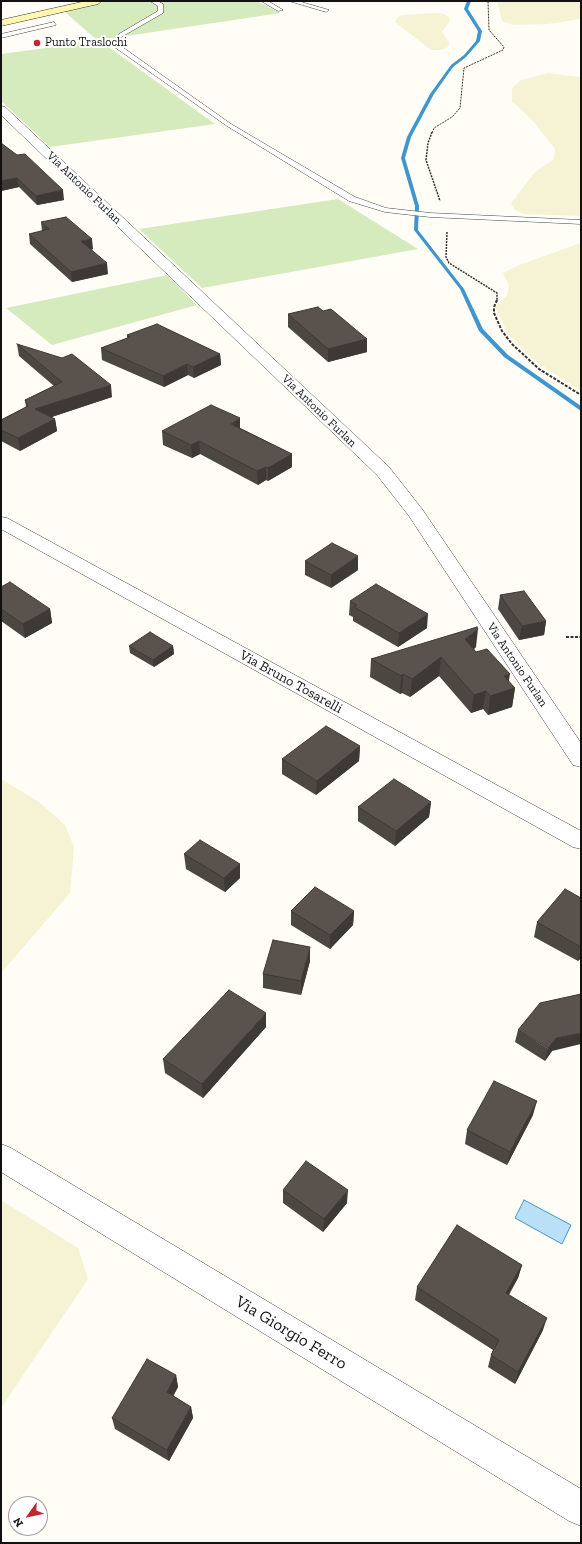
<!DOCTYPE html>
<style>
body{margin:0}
#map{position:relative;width:582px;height:1544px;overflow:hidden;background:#fffdf5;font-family:"Zilla Slab",serif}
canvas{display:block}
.frame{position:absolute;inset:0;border:2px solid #111;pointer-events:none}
.north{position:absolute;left:8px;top:1496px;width:40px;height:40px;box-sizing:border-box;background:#fff;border:1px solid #a0a0a0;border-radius:50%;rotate:237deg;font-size:11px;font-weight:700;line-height:16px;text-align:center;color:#111}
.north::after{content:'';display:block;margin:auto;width:14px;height:18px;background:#c4262e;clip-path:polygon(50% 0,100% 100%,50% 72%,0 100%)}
</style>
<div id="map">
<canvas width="582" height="1544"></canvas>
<div class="frame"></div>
<div class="north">N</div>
</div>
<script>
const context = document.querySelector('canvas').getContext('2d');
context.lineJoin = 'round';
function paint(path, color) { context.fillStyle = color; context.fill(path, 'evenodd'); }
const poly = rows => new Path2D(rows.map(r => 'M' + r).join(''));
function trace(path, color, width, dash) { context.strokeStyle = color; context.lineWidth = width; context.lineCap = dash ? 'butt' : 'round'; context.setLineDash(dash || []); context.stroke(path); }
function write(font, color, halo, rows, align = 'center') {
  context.font = font + ' "Zilla Slab",serif'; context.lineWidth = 4; context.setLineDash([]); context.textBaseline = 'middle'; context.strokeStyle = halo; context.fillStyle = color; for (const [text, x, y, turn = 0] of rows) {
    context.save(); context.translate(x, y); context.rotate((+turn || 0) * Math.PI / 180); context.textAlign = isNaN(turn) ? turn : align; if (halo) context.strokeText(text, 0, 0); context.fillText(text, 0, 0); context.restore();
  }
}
paint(poly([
 [497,1,581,1,581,19,548,24,514,25,502,21],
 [436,13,444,14,449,17,450,21,442,32,449,42,448,47,441,50,431,50,395,22,398,17,402,15],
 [548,73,581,77,581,216,523,214,515,210,511,203,535,172,554,159,555,149,533,121,512,101,512,88,521,80],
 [581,243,581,391,535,361,508,334,495,307,507,295,509,286,503,273,519,265],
 [1,779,39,802,65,825,74,847,70,893,1,973],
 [1,1200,78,1248,88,1279,1,1408]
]), '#f6f3d4');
paint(poly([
 [108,1,256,1,281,13,99,40,215,124,50,147,1,101,1,54,98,41,64,11],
 [338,199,418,249,202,288,139,229],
 [167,275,197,305,52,345,6,308]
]), '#d5ebbd');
const water = poly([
 [524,1200,571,1225,562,1244,515,1218,524,1200]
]);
paint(water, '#b9e0f7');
trace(water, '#3f96cf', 1);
paint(poly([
 [467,1,471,1,468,9,482,31,480,41,466,57,453,67,434,94,411,137,405,158,419,206,418,230,464,289,483,329,508,355,581,406,581,411,504,357,479,331,460,289,414,230,415,206,401,158,407,137,430,94,451,65,464,55,476,41,478,31,464,9,467,1]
]), '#3f96cf');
const service = poly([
 [150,1,157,1,163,4,163,13,123,36,117,42,118,44,231,124,355,197,386,208,430,213,581,220,581,224,430,217,385,212,349,201,227,126,113,46,111,42,119,34,158,11,158,6,150,1],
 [261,1,268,1,283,10,278,11,261,1],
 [289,1,298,1,329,10,326,12,289,1],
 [54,22,56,25,1,38,1,34,54,22]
]);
const minor = poly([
 [1,106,5,107,389,467,422,509,581,743,581,767,573,765,409,516,377,475,1,115,1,106],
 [1,517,7,518,581,831,581,849,573,847,1,529,1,517],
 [1,1144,11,1148,581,1489,581,1526,569,1521,1,1172,1,1144]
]);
const secondary = poly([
 [86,1,102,1,98,4,1,26,1,20,86,1]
]);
trace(service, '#444', 1);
trace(minor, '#444', 1);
trace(secondary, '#333', 1);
trace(poly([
 [432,133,434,128,452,117,460,108,464,68,503,50,504,47,489,30,488,1]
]), '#333', 1, [2, 1]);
trace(poly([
 [432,132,428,143,426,160,440,201],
 [447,232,446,257,449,263,497,293,497,301]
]), '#333', 1.5, [2, 1]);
trace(poly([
 [497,300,494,307,494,313,502,331,512,344,539,369,581,395],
 [566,637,581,637]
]), '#333', 2, [3, 1.5]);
paint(service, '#fff');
paint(minor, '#fff');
paint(secondary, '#fff6b0');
paint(poly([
 [1,143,64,200,37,205,19,187,1,191],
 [41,222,93,249,91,250,108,274,72,282,30,244,29,234,42,231],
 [323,311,367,339,367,352,328,362,288,327,288,314],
 [127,335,220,354,221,365,194,378,188,375,164,387,102,360,101,348,127,338],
 [17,344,112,397,51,417,55,419,57,431,20,451,1,441,1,420,26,407,25,400,54,386,19,356],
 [240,428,292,454,292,467,268,481,266,480,258,485,200,454,192,458,163,445,162,431],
 [358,556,358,570,331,588,305,575,305,561],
 [1,587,50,609,52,623,25,638,1,621],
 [500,595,546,621,544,635,519,640,498,609],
 [350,601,427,628,398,647,353,621,353,617,349,615],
 [129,646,173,646,174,654,154,667,130,653],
 [476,647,474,649,476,652,508,681,515,688,512,707,488,715,483,709,471,713,439,676,410,697,402,693,400,694,370,677,371,659],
 [360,746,359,761,316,795,282,774,282,759],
 [431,802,429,817,395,846,358,821,358,807],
 [184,854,240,864,240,878,225,892,186,869],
 [581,898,581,958,578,961,534,937,537,922],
 [291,911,354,911,353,925,330,949,291,925],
 [310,961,301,995,263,988,263,974],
 [266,1027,203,1098,165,1073,163,1059],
 [518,1030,552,1051,545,1061,515,1042],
 [533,1115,507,1165,465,1144,467,1130],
 [283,1190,347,1203,323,1232,283,1203],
 [522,1265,518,1278,509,1295,543,1330,515,1384,488,1367,491,1355,493,1350,415,1300,417,1287],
 [176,1375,178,1387,173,1396,191,1407,193,1418,169,1461,115,1429,112,1418]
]), '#4d4742');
paint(poly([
 [17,178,19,187,1,191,1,181],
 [63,190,64,200,37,205,36,196],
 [92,239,93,249,82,252,81,241],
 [107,263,108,274,72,282,71,272],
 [367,339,367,352,328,362,328,349],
 [220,354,221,365,194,378,193,367],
 [187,364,188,375,164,387,163,376],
 [111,385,112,397,37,422,35,409],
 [240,418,240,432,231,424],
 [55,419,57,431,20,451,18,438],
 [199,441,200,454,192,458,191,445],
 [292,454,292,467,268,481,268,468],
 [266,467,266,480,258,485,257,471],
 [358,556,358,570,331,588,331,575],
 [50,609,52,623,25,638,23,624],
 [428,614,427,628,398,647,399,633],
 [546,621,544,635,519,640,522,626],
 [478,629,476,647,462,658,465,639],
 [173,646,174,654,154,667,153,660],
 [441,657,439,676,410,697,412,679],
 [403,674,402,693,400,694,401,676],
 [510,674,507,691,515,688,512,707,488,715,490,696,504,676],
 [486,691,483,709,471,713,474,695],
 [360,746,359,761,316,795,317,781],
 [431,802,429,817,395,846,396,831],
 [240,864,240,878,225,892,224,878],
 [354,911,353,925,330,949,330,935],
 [310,947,310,961,301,995,301,981],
 [581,949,581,958,578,961],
 [266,1013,266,1027,203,1098,202,1084],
 [581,1033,581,1044,552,1051,545,1061,548,1048,556,1038],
 [537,1101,533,1115,507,1165,510,1152],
 [348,1190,347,1203,323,1232,324,1219],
 [522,1265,518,1278,502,1305,506,1293],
 [547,1318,543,1330,515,1384,518,1372],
 [176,1375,178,1387,169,1404,167,1392],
 [191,1407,193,1418,169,1461,167,1450]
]), '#3f3936');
const building = poly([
 [1,143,17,155,25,154,63,190,36,196,17,178,1,181,1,143],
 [66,217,92,239,81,241,107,263,71,272,29,234,49,229,41,222,66,217],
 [318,307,323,311,331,309,367,339,328,349,288,314,318,307],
 [157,324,220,354,193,367,187,364,163,376,101,348,130,337,127,335,157,324],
 [17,344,62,358,72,354,111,385,35,409,55,419,18,438,1,430,1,420,28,406,25,400,62,382,17,344],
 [211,405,240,418,231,424,292,454,268,468,266,467,257,471,199,441,191,445,162,431,211,405],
 [332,543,358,556,331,575,305,561,332,543],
 [10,582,50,609,23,624,1,609,1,587,10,582],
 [376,584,428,614,399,633,354,607,357,605,350,601,376,584],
 [524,591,546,621,522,626,500,595,524,591],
 [477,627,478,629,465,639,476,652,487,649,510,674,504,676,515,688,490,696,486,691,474,695,441,657,412,679,403,674,401,676,371,659,477,627],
 [150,632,173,646,153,660,129,646,150,632],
 [326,726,360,746,317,781,282,759,326,726],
 [394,779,431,802,396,831,358,807,394,779],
 [200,840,240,864,224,878,184,854,200,840],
 [315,887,354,911,330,935,291,911,315,887],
 [565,889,581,898,581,947,537,922,565,889],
 [273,940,310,947,301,981,263,974,273,940],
 [229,990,266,1013,202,1084,163,1059,229,990],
 [581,994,581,1033,556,1038,548,1048,518,1030,540,1003,581,994],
 [494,1081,537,1101,510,1152,467,1130,494,1081],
 [306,1161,348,1190,324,1219,283,1190,306,1161],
 [457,1225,522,1265,506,1293,547,1318,518,1372,491,1355,499,1340,417,1287,457,1225],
 [147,1359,176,1375,167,1392,191,1407,167,1450,112,1418,147,1359]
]);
paint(building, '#5a524d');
trace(building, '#3f3936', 1);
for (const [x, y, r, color] of [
 [37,43,4,"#c4262e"]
]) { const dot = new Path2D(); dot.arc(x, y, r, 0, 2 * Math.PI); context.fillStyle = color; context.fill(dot); trace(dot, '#fff', 1.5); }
write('12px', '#111', '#fff', [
 ["Punto Traslochi",45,43]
], 'left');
write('12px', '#111', '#fff', [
 ["Via Antonio Furlan",84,188,44],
 ["Via Antonio Furlan",319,411,44],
 ["Via Antonio Furlan",517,665,56]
]);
write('14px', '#111', '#fff', [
 ["Via Bruno Tosarelli",291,682,29]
]);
write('17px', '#111', '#fff', [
 ["Via Giorgio Ferro",291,1333,31]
]);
</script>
